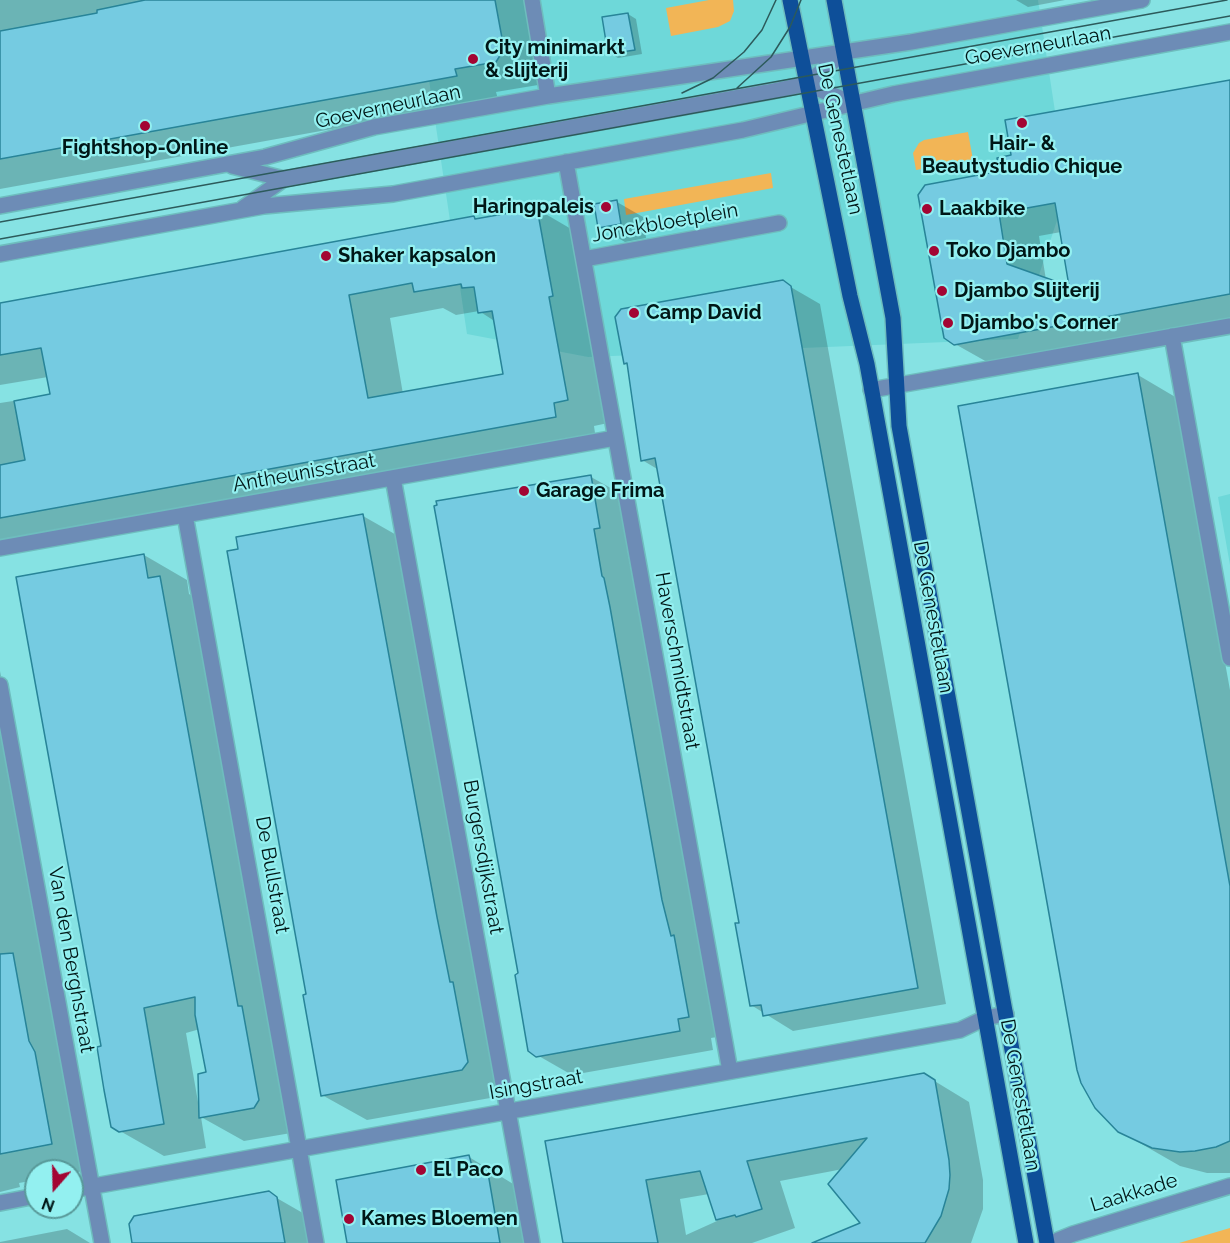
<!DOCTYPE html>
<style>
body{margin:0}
#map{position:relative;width:1230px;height:1243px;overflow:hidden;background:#86e2e3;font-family:Raleway,sans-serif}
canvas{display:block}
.north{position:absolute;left:24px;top:1159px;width:60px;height:60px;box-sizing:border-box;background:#93f0f0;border:2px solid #589999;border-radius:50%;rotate:200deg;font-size:16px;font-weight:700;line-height:24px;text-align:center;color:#001717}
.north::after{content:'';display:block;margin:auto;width:21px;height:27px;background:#a30533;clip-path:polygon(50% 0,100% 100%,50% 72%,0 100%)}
</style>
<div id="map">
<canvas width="1230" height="1243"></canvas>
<div class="north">N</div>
</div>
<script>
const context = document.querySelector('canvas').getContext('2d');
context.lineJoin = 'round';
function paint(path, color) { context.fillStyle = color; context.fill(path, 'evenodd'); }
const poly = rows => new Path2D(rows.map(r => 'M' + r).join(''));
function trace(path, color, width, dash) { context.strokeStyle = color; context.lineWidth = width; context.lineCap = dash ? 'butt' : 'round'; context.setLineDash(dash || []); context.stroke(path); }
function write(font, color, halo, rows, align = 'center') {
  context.font = font + ' Raleway,sans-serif'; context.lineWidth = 4.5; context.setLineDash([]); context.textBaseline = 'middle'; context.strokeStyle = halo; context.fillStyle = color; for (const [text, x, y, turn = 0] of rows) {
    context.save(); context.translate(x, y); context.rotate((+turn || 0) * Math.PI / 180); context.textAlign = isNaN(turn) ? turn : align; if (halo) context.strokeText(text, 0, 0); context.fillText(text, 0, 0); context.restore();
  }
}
paint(poly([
 [417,0,1038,0,1067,190,1018,339,588,357,467,334],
 [1230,494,1230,565,1218,497]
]), '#6ed8d9');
paint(poly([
 [709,0,733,0,734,11,730,21,718,27,671,36,666,8],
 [968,132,973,160,916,170,913,153,919,143,924,140],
 [771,173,773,188,626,215,624,199],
 [1230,1228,1230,1243,1179,1243]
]), '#f2b556');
paint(poly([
 [0,0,532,0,545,73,538,85,496,92,498,99,0,189],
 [1016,0,1065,0,1028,7],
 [628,14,636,19,642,54,618,58,610,53],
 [1230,81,1230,325,996,367,955,344,1002,172,1013,156],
 [1061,232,1070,289,1046,280,1039,236],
 [617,202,643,217,646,238,625,242,599,227],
 [537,209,578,233,608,423,594,426,596,440,0,548,0,403,52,395,48,377,0,385,0,304,474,217,478,220],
 [443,308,456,315,479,311,496,322,505,375,403,394,390,318],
 [782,282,820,304,946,1004,793,1031,751,1005,741,924,659,470,642,460,629,365,625,363],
 [1138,375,1177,398,1230,690,1230,1173,1207,1173,1180,1166,1119,1131],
 [591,477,625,496,634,547,627,548,636,597,638,599,723,1036,711,1038,713,1050,572,1075,537,1055,520,974],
 [363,516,407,541,493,1006,497,1009,512,1088,507,1095,367,1120,322,1095,240,550],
 [144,555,187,580,189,594,202,602,297,1132,244,1141,201,1117,206,1148,164,1156,120,1131,103,1048],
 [200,1029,208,1074,200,1102,198,1102,186,1033],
 [0,671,72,1067,95,1169,72,1173,72,1171,36,1171,36,1180,19,1183,20,1187,0,1192],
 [923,1074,969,1102,983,1180,983,1209,971,1243,815,1243,862,1223,843,1169,780,1181,795,1228,752,1243,564,1243,547,1143],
 [709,1194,717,1221,686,1235,680,1199],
 [469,1157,523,1190,533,1243,349,1243],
 [268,1193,308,1216,312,1243,134,1243],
 [67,1229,90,1243,0,1243,0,1242]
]), '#0003');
const building = poly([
 [145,0,495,0,504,49,496,62,455,69,457,76,0,159,0,31,97,13,97,10,145,0],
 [628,13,635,50,608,54,602,17,628,13],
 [1230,80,1230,294,954,345,944,338,918,195,925,185,1000,171,997,158,1011,155,1005,120,1230,80],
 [1055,203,1069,286,1007,264,999,213,1055,203],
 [617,200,621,224,598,228,594,204,617,200],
 [537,208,553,296,549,297,568,400,554,403,556,417,0,518,0,465,25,460,14,401,50,394,41,348,0,355,0,303,474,216,475,219,537,208],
 [412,283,414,292,461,284,462,288,474,287,478,313,492,311,503,374,368,398,349,295,412,283],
 [783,280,791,286,918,988,763,1016,761,1005,750,1006,735,923,739,923,655,458,641,461,627,363,624,364,615,317,621,309,783,280],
 [1138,373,1230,886,1230,1141,1216,1147,1195,1151,1180,1152,1152,1148,1118,1132,1095,1108,1081,1083,1077,1070,958,406,1138,373],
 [591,475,600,528,594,529,602,576,604,578,610,607,662,900,671,936,674,935,689,1017,678,1019,680,1031,536,1057,528,1051,515,975,518,973,434,506,437,505,436,501,591,475],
 [363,514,437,917,450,982,453,982,468,1062,462,1070,321,1096,303,995,306,994,295,933,227,551,238,549,236,537,363,514],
 [144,554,148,578,160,576,231,967,238,1006,242,1006,259,1100,254,1108,199,1118,198,1074,206,1072,195,1015,195,997,144,1008,164,1124,119,1132,111,1127,104,1090,97,1047,101,1046,16,577,144,554],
 [13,953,29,1041,35,1052,52,1144,0,1154,0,954,13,953],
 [924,1073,935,1080,949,1160,950,1175,949,1189,941,1216,925,1243,812,1243,860,1223,828,1184,867,1138,747,1161,762,1209,736,1217,735,1215,716,1220,700,1171,646,1180,658,1243,563,1243,545,1141,924,1073],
 [469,1155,473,1170,487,1167,500,1243,347,1243,336,1180,469,1155],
 [269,1191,277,1197,285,1243,132,1243,129,1224,134,1216,269,1191]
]);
paint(building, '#75cbe1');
trace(building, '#288498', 1.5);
const minor = poly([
 [532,0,548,96],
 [807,84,854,104],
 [566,162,730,1071],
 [232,166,284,179,768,92,807,84,843,53],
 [0,206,265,157,374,127,548,96,911,42,1142,0],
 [243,208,284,179],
 [0,254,264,206,393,194,743,130,893,94,1230,32],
 [584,259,779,223],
 [1172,336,1230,658],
 [871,390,1230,326],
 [393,478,532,1243],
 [185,515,316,1243],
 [0,548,615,438],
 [0,685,102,1243],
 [72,1190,960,1030,985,1018,1006,1014],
 [0,1203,36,1196],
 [1051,1243,1073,1234,1230,1186]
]);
const major = poly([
 [790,0,850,296,867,364,1026,1243],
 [834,0,893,318,899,426,1047,1243]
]);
trace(minor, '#6ebdbe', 18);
trace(major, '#6ebdbe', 18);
trace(minor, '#6d8cb6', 15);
trace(major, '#0e4f99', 15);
trace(poly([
 [737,88,771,57,790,27,801,0],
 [682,93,713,78,744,52,762,30,776,0],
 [0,222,1227,0],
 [0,239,1230,16]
]), '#2c5a5b', 1.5);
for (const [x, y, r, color] of [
 [473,59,6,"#a30533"],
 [1022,123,6,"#a30533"],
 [145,126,6,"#a30533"],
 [606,207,6,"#a30533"],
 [927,209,6,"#a30533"],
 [934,251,6,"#a30533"],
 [326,256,6,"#a30533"],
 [942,291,6,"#a30533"],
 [634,313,6,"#a30533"],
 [948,323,6,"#a30533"],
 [524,491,6,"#a30533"],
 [421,1170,6,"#a30533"],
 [349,1219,6,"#a30533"]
]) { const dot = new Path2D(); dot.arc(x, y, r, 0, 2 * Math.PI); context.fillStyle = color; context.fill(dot); trace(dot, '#93f0f0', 2); }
write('20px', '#001717', '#93f0f0', [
 ["Goeverneurlaan",1038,46,-10],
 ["Goeverneurlaan",388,107,-12],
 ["De Genestetlaan",840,139,78],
 ["Jonckbloetplein",665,223,-10],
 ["Antheunisstraat",304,473,-10],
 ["De Genestetlaan",933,617,80],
 ["Haverschmidtstraat",677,661,80],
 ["Burgersdijkstraat",483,857,80],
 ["De Bullstraat",272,875,80],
 ["Van den Berghstraat",71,960,80],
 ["Isingstraat",536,1085,-10],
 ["De Genestetlaan",1020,1095,80],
 ["Laakkade",1134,1193,-17]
]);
write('bold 20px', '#001717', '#93f0f0', [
 ["City minimarkt",485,48],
 ["& slijterij",485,71],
 ["Hair- &",1022,144,"center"],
 ["Beautystudio Chique",1022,167,"center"],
 ["Fightshop-Online",145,148,"center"],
 ["Haringpaleis",594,207,"right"],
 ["Laakbike",939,209],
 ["Toko Djambo",946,251],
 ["Shaker kapsalon",338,256],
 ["Djambo Slijterij",954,291],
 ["Camp David",646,313],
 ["Djambo's Corner",960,323],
 ["Garage Frima",536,491],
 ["El Paco",433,1170],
 ["Kames Bloemen",361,1219]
], 'left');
</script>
